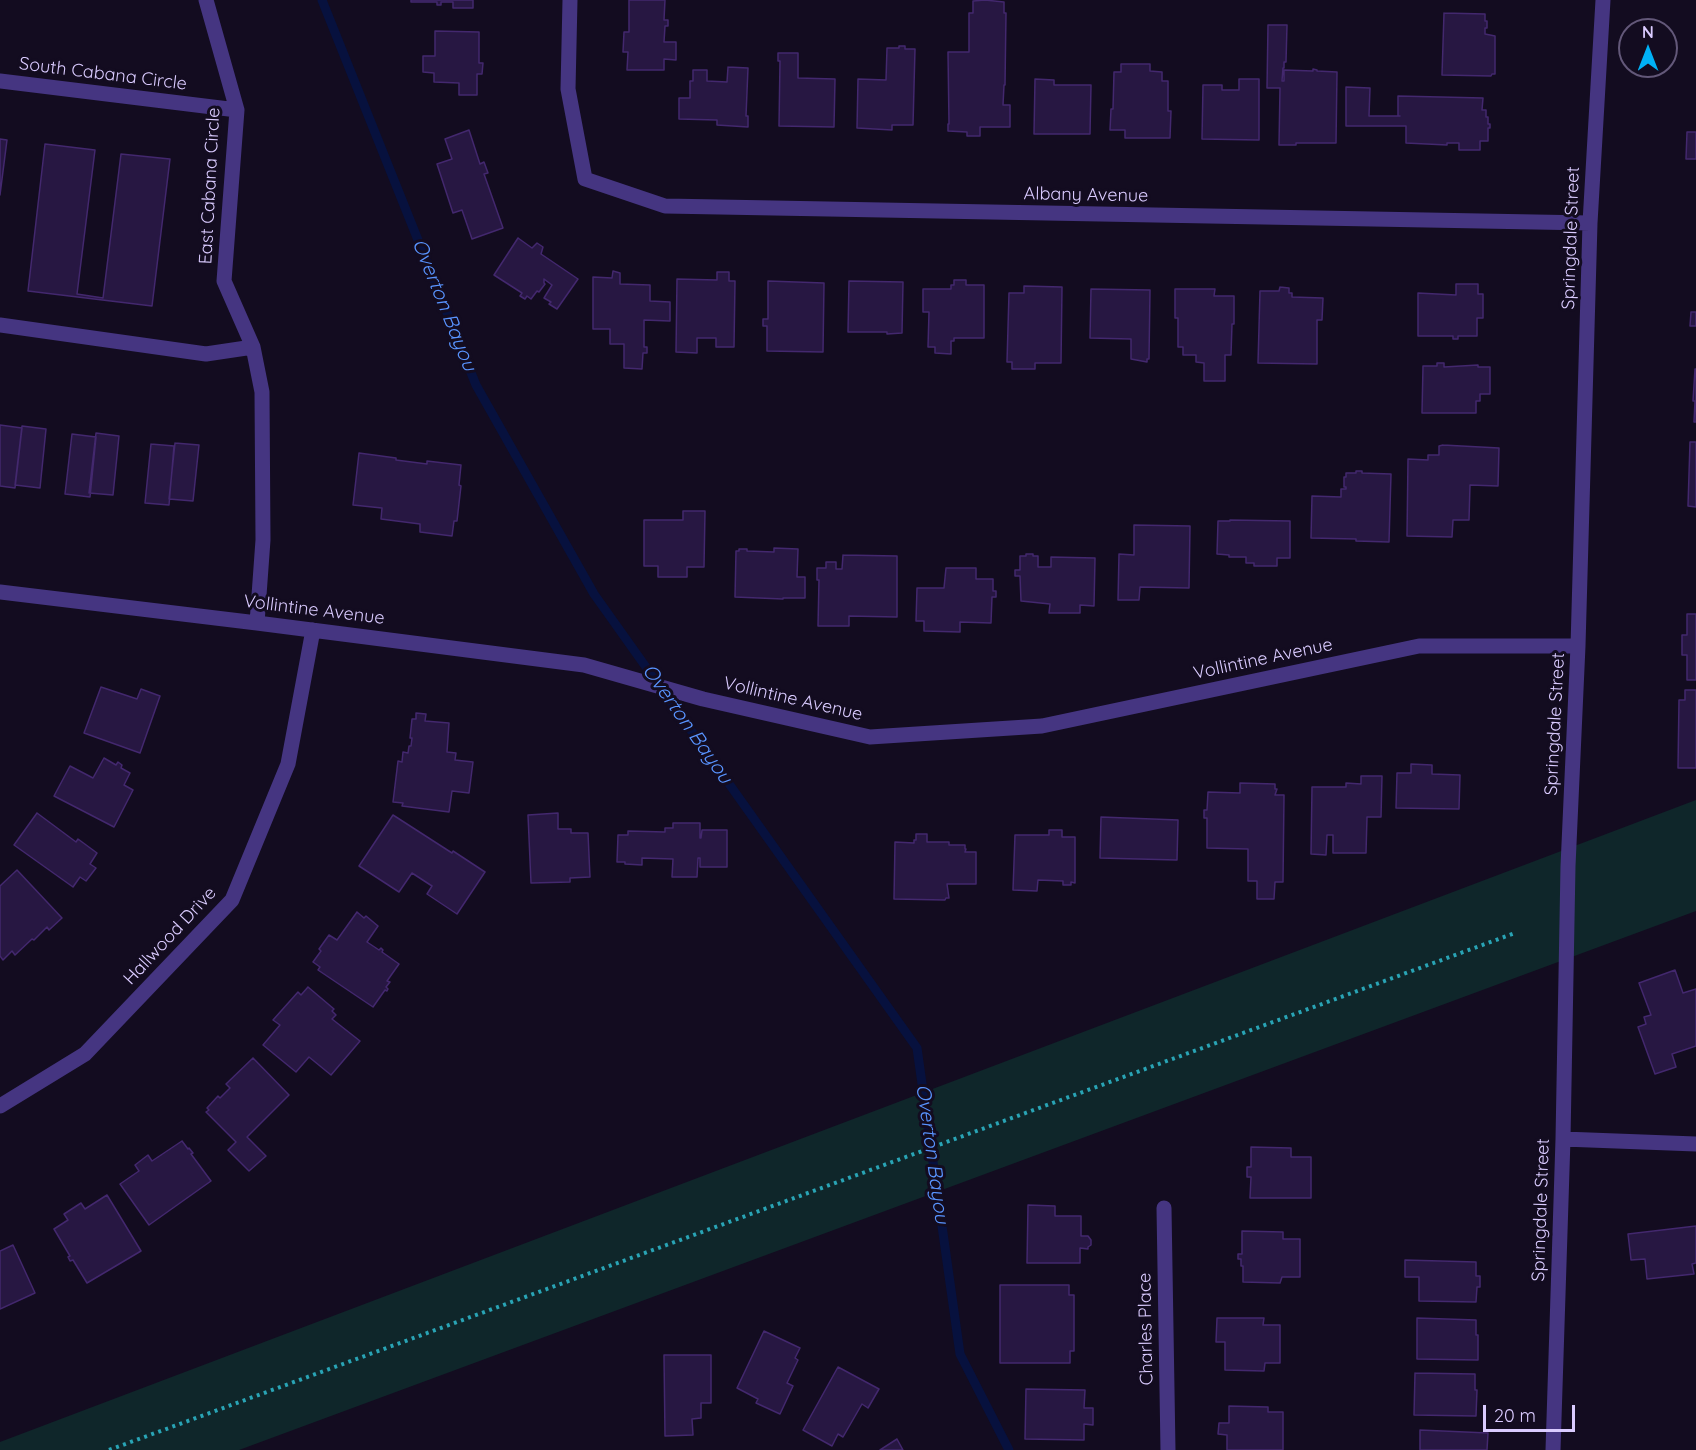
<!DOCTYPE html>
<style>
body{margin:0}
#map{position:relative;width:1696px;height:1450px;overflow:hidden;background:#130c20;font-family:Quicksand,sans-serif}
canvas{display:block}
.north{position:absolute;left:1618px;top:18px;width:60px;height:60px;box-sizing:border-box;background:#130c20;border:2px solid #635879;border-radius:50%;rotate:0deg;font-size:16px;font-weight:700;line-height:24px;text-align:center;color:#dacbff}
.north::after{content:'';display:block;margin:auto;width:21px;height:27px;background:#00b1f6;clip-path:polygon(50% 0,100% 100%,50% 72%,0 100%)}
.scale{position:absolute;left:1483px;top:1405px;width:92px;height:27px;box-sizing:border-box;border:3px solid #dacbff;border-top:0;padding-left:8px;font-size:18px;line-height:21px;white-space:nowrap;color:#dacbff;-webkit-text-stroke:4px #130c20;paint-order:stroke}
</style>
<div id="map">
<canvas width="1696" height="1450"></canvas>
<div class="north">N</div>
<div class="scale">20 m</div>
</div>
<script>
const context = document.querySelector('canvas').getContext('2d');
context.lineJoin = 'round';
function paint(path, color) { context.fillStyle = color; context.fill(path, 'evenodd'); }
const poly = rows => new Path2D(rows.map(r => 'M' + r).join(''));
function trace(path, color, width, dash) { context.strokeStyle = color; context.lineWidth = width; context.lineCap = dash ? 'butt' : 'round'; context.setLineDash(dash || []); context.stroke(path); }
function write(font, color, halo, rows, align = 'center') {
  context.font = font + ' Quicksand,sans-serif'; context.lineWidth = 6; context.setLineDash([]); context.textBaseline = 'middle'; context.strokeStyle = halo; context.fillStyle = color; for (const [text, x, y, turn = 0] of rows) {
    context.save(); context.translate(x, y); context.rotate((+turn || 0) * Math.PI / 180); context.textAlign = isNaN(turn) ? turn : align; if (halo) context.strokeText(text, 0, 0); context.fillText(text, 0, 0); context.restore();
  }
}
paint(poly([
 [1696,800,1696,911,239,1450,0,1450,0,1442]
]), '#0f262a');
trace(poly([
 [322,0,476,385,594,594,917,1048,960,1354,1009,1450]
]), '#07113e', 9);
const building = poly([
 [411,0,473,0,473,8,453,8,453,2,441,2,441,5,437,5,437,2,411,2,411,0],
 [629,0,665,0,664,20,668,20,668,26,665,26,664,42,676,42,676,60,664,59,664,70,627,70,628,52,623,52,624,32,629,32,629,0],
 [985,0,1004,2,1004,13,1006,13,1005,85,1004,85,1003,105,1010,105,1010,127,980,127,980,136,967,136,967,132,948,131,948,124,949,124,948,52,969,52,969,13,973,13,973,1,985,0],
 [1444,13,1485,14,1485,21,1487,21,1487,28,1485,28,1485,34,1495,36,1495,74,1492,74,1491,76,1442,75,1444,13],
 [1268,25,1287,25,1286,62,1284,62,1284,68,1283,68,1282,81,1284,81,1284,70,1313,71,1313,69,1317,70,1317,71,1337,72,1336,143,1296,143,1296,145,1279,145,1280,88,1267,88,1268,25],
 [435,31,479,32,479,63,483,63,482,74,477,74,477,95,459,95,459,83,434,82,434,73,423,72,423,56,435,56,435,31],
 [899,46,905,46,905,49,915,49,913,125,892,125,892,130,857,128,858,79,886,80,887,48,899,48,899,46],
 [778,53,798,53,798,78,835,79,834,127,779,126,780,61,778,61,778,53],
 [1121,64,1150,64,1150,71,1162,72,1162,81,1168,81,1168,111,1171,111,1170,138,1125,138,1125,130,1110,130,1111,109,1113,109,1114,72,1121,72,1121,64],
 [728,67,748,68,746,116,748,116,748,127,717,125,717,120,679,119,679,98,690,98,690,81,693,81,693,70,707,70,707,81,727,82,728,67],
 [1035,79,1054,80,1054,85,1091,85,1090,134,1034,134,1035,79],
 [1239,79,1259,79,1259,140,1202,139,1203,85,1222,85,1222,90,1239,90,1239,79],
 [1346,87,1370,88,1369,116,1400,116,1398,116,1398,96,1483,98,1482,110,1486,110,1486,117,1488,117,1488,124,1490,124,1490,128,1488,128,1488,141,1480,141,1480,150,1459,150,1459,143,1447,143,1447,145,1406,143,1406,126,1346,126,1346,87],
 [469,130,480,164,484,162,488,173,484,174,503,228,472,239,462,210,453,213,437,164,452,159,445,139,469,130],
 [1687,132,1696,132,1696,159,1686,159,1687,132],
 [0,139,7,140,0,195,0,139],
 [45,144,95,150,77,294,103,298,121,154,170,159,152,306,28,291,45,144],
 [518,238,532,248,537,243,543,247,541,254,578,279,557,309,549,304,551,302,544,298,552,285,544,279,544,283,545,284,539,292,537,291,531,299,527,296,525,299,520,296,522,293,494,275,518,238],
 [613,271,620,273,620,284,650,285,650,301,670,302,670,321,644,320,644,347,647,347,647,353,643,353,642,369,624,368,624,344,610,344,610,329,593,329,593,277,612,278,613,271],
 [717,272,729,272,729,281,735,281,734,347,716,347,716,338,697,338,697,353,676,352,677,279,717,280,717,272],
 [954,280,966,280,966,285,984,285,984,338,954,338,954,341,951,341,951,354,935,353,935,347,928,347,929,312,923,312,923,289,951,289,951,285,954,285,954,280],
 [768,281,824,283,823,352,767,351,767,326,763,326,763,319,768,319,768,281],
 [849,281,903,282,902,333,887,334,887,332,848,332,849,281],
 [1456,284,1478,284,1478,294,1483,294,1483,318,1477,318,1477,336,1458,336,1458,339,1453,339,1453,336,1418,336,1418,293,1456,295,1456,284],
 [1024,286,1062,287,1061,363,1035,363,1035,369,1012,369,1012,362,1007,362,1009,293,1024,293,1024,286],
 [1280,287,1289,288,1289,293,1292,293,1292,297,1323,298,1322,320,1317,320,1317,364,1258,363,1260,291,1279,291,1280,287],
 [1091,289,1150,290,1149,359,1147,359,1147,362,1131,359,1131,339,1090,338,1091,289],
 [1175,289,1215,289,1214,296,1234,296,1234,324,1232,324,1231,355,1225,355,1225,381,1204,381,1204,363,1196,362,1196,355,1183,355,1183,347,1178,347,1178,318,1175,318,1175,289],
 [1691,312,1696,312,1696,326,1690,326,1691,312],
 [1437,363,1444,363,1444,367,1478,365,1478,367,1490,367,1490,394,1480,394,1480,401,1476,401,1476,413,1422,413,1423,366,1437,366,1437,363],
 [1695,369,1696,369,1696,422,1694,422,1695,401,1693,401,1695,369],
 [0,425,22,428,15,488,0,486,0,425],
 [22,426,46,429,40,488,15,485,22,426],
 [96,433,119,436,113,495,89,493,96,433],
 [72,434,96,437,90,497,65,494,72,434],
 [1690,442,1696,442,1696,507,1688,506,1690,442],
 [175,443,199,445,193,501,169,499,175,443],
 [151,444,174,446,169,505,145,503,151,444],
 [1443,445,1499,448,1498,486,1470,485,1469,520,1453,520,1452,537,1407,536,1408,459,1428,460,1428,455,1439,455,1439,446,1443,445],
 [359,453,396,458,396,460,427,464,427,461,461,465,459,485,461,486,457,521,454,521,452,536,420,532,420,524,381,519,382,508,353,505,359,453],
 [1356,471,1362,471,1362,473,1391,474,1389,542,1356,541,1356,539,1311,538,1312,496,1341,497,1341,489,1346,489,1346,487,1344,487,1344,477,1346,477,1346,473,1356,473,1356,471],
 [683,511,705,511,704,567,687,567,687,577,658,577,658,566,644,566,644,520,683,520,683,511],
 [1230,520,1290,521,1290,558,1277,558,1277,566,1254,566,1254,563,1246,563,1246,557,1229,557,1229,555,1217,554,1218,521,1230,521,1230,520],
 [1134,525,1190,526,1189,588,1140,587,1139,600,1118,600,1119,554,1134,555,1134,525],
 [774,548,798,549,797,577,805,577,805,598,783,598,783,599,735,597,736,551,739,551,739,549,747,549,747,551,774,552,774,548],
 [1026,554,1033,554,1033,556,1038,556,1038,567,1051,567,1051,557,1095,558,1094,606,1080,605,1080,613,1049,613,1050,604,1021,601,1020,576,1015,576,1015,570,1020,570,1020,556,1026,556,1026,554],
 [843,555,897,556,897,617,849,616,849,626,818,626,819,580,817,580,817,568,826,568,826,562,836,562,836,569,842,569,843,555],
 [946,568,976,568,976,579,993,579,993,591,996,591,996,597,992,597,991,623,960,622,960,632,924,631,924,621,916,621,917,588,944,588,946,568],
 [1687,614,1696,614,1696,680,1687,680,1687,655,1682,655,1682,635,1687,635,1687,614],
 [101,687,137,699,141,689,160,696,140,753,84,733,101,687],
 [1685,690,1696,690,1696,768,1678,768,1679,700,1685,700,1685,690],
 [416,713,426,714,425,721,449,723,447,752,456,753,455,760,473,762,469,793,452,791,449,812,402,806,403,803,393,802,398,761,402,762,403,752,408,753,409,746,411,746,412,738,410,738,412,719,416,719,416,713],
 [104,758,116,765,118,762,122,765,121,768,130,773,124,785,133,790,114,827,54,796,70,766,93,778,104,758],
 [1411,764,1432,765,1432,774,1460,775,1459,809,1396,808,1397,773,1411,773,1411,764],
 [1361,776,1382,776,1381,817,1367,817,1366,853,1333,853,1333,835,1327,835,1326,855,1311,854,1312,787,1346,787,1346,783,1361,784,1361,776],
 [1240,783,1275,784,1275,789,1277,789,1275,795,1284,795,1283,882,1275,882,1274,899,1257,899,1257,881,1248,881,1248,849,1207,848,1207,818,1204,818,1204,810,1207,810,1208,792,1240,793,1240,783],
 [37,813,76,842,78,839,97,853,90,864,96,868,86,881,80,877,73,887,14,845,37,813],
 [558,813,558,829,571,829,571,833,588,833,590,877,570,878,570,882,531,883,528,815,558,813],
 [393,815,452,853,453,851,485,872,457,914,427,894,432,886,412,873,399,892,359,866,393,815],
 [1101,817,1178,820,1177,860,1100,858,1101,817],
 [673,823,700,823,700,838,701,838,702,830,727,830,727,867,700,867,700,858,698,858,697,877,672,877,673,859,642,858,642,865,625,864,625,862,617,862,618,835,628,835,628,831,665,832,665,828,673,828,673,823],
 [1049,830,1062,830,1062,837,1075,837,1075,883,1071,882,1071,885,1063,885,1063,881,1038,880,1037,891,1013,890,1015,835,1049,835,1049,830],
 [916,834,927,834,927,842,949,842,949,845,965,845,965,849,966,849,965,852,976,852,976,884,947,884,949,898,946,898,945,900,894,899,895,842,914,843,914,840,916,840,916,834],
 [17,870,62,918,49,930,47,927,34,940,32,939,15,955,12,951,3,960,0,956,0,886,17,870],
 [357,912,364,918,366,916,378,926,367,942,379,950,381,948,383,950,382,952,399,964,387,981,390,982,386,987,388,989,387,991,385,990,373,1007,318,970,320,967,313,962,321,951,319,949,329,935,337,940,357,912],
 [1675,970,1683,993,1696,989,1696,1046,1672,1054,1676,1067,1655,1074,1638,1027,1646,1024,1644,1017,1651,1015,1639,983,1675,970],
 [308,987,334,1009,332,1011,336,1015,332,1019,360,1041,331,1075,309,1057,296,1072,263,1045,280,1025,273,1020,298,992,301,995,308,987],
 [253,1058,289,1095,247,1137,266,1156,249,1171,228,1150,236,1142,206,1112,209,1110,207,1108,218,1096,220,1098,230,1088,226,1084,253,1058],
 [182,1141,188,1149,189,1148,193,1153,191,1154,211,1181,149,1225,120,1184,139,1171,135,1165,148,1155,152,1161,182,1141],
 [1251,1147,1291,1148,1291,1157,1311,1157,1311,1198,1250,1198,1251,1177,1247,1177,1247,1167,1251,1167,1251,1147],
 [107,1195,141,1251,87,1283,73,1260,70,1261,68,1257,70,1256,54,1229,68,1220,64,1214,81,1203,85,1209,107,1195],
 [1028,1205,1055,1206,1055,1216,1081,1216,1081,1236,1088,1236,1091,1240,1091,1245,1088,1247,1088,1249,1080,1248,1080,1263,1027,1263,1028,1205],
 [1696,1226,1696,1263,1692,1264,1694,1274,1647,1279,1645,1259,1631,1260,1628,1234,1696,1226],
 [1242,1231,1283,1232,1283,1239,1300,1239,1300,1277,1282,1277,1280,1283,1243,1282,1243,1266,1241,1266,1241,1259,1238,1259,1238,1254,1242,1254,1242,1231],
 [13,1245,35,1293,0,1309,0,1251,13,1245],
 [1405,1260,1476,1262,1476,1276,1480,1276,1480,1287,1477,1287,1476,1302,1419,1301,1419,1277,1405,1277,1405,1260],
 [1000,1285,1069,1285,1069,1295,1074,1295,1074,1351,1070,1351,1070,1363,1000,1363,1000,1285],
 [1217,1318,1264,1318,1263,1325,1280,1325,1280,1363,1265,1363,1264,1371,1225,1370,1225,1342,1216,1342,1217,1318],
 [1417,1318,1476,1320,1476,1335,1478,1335,1478,1360,1417,1359,1417,1318],
 [764,1331,800,1348,795,1358,798,1360,787,1383,793,1386,780,1414,756,1403,758,1399,737,1388,764,1331],
 [664,1355,711,1355,711,1403,701,1403,701,1418,692,1419,693,1435,665,1436,664,1355],
 [838,1367,879,1389,868,1408,862,1404,843,1437,838,1434,832,1446,803,1430,838,1367],
 [1415,1373,1475,1374,1475,1390,1477,1390,1476,1416,1414,1415,1415,1373],
 [1026,1389,1085,1390,1084,1408,1093,1408,1093,1425,1084,1424,1084,1440,1025,1439,1026,1389],
 [1229,1406,1268,1407,1268,1412,1283,1412,1283,1450,1227,1450,1227,1435,1218,1434,1219,1423,1229,1423,1229,1406],
 [1420,1430,1488,1433,1487,1450,1420,1450,1420,1430],
 [897,1439,903,1450,880,1450,897,1439]
]);
paint(building, '#271742');
trace(building, '#43286e', 1.5);
trace(poly([
 [109,1450,1515,933]
]), '#29a4b5', 4, [3, 4.5]);
trace(poly([
 [206,0,237,110,224,281,253,347,262,392,263,540,257,623],
 [570,0,568,89,585,179,665,206,1590,223],
 [0,81,237,110],
 [0,325,206,354,253,347],
 [0,592,257,623,584,665,703,699,870,737,1042,726,1419,646,1578,646],
 [0,1106,85,1054,232,900,288,764,313,630],
 [1563,1139,1696,1144],
 [1164,1208,1168,1450],
 [1553,1450,1563,1139,1568,866,1578,646,1590,223,1603,0]
]), '#453581', 15);
write('18px', '#dacbff', '#130c20', [
 ["South Cabana Circle",103,74,7],
 ["East Cabana Circle",210,186,-87],
 ["Albany Avenue",1086,195,1],
 ["Springdale Street",1571,238,-88],
 ["Vollintine Avenue",314,610,7],
 ["Vollintine Avenue",1263,659,-12],
 ["Vollintine Avenue",793,699,13],
 ["Springdale Street",1555,724,-87],
 ["Hallwood Drive",170,936,-47],
 ["Springdale Street",1541,1210,-88],
 ["Charles Place",1146,1329,-91]
]);
write('italic 20px', '#5994ff', '#130c20', [
 ["Overton Bayou",444,305,68],
 ["Overton Bayou",687,724,55],
 ["Overton Bayou",932,1154,82]
]);
</script>
